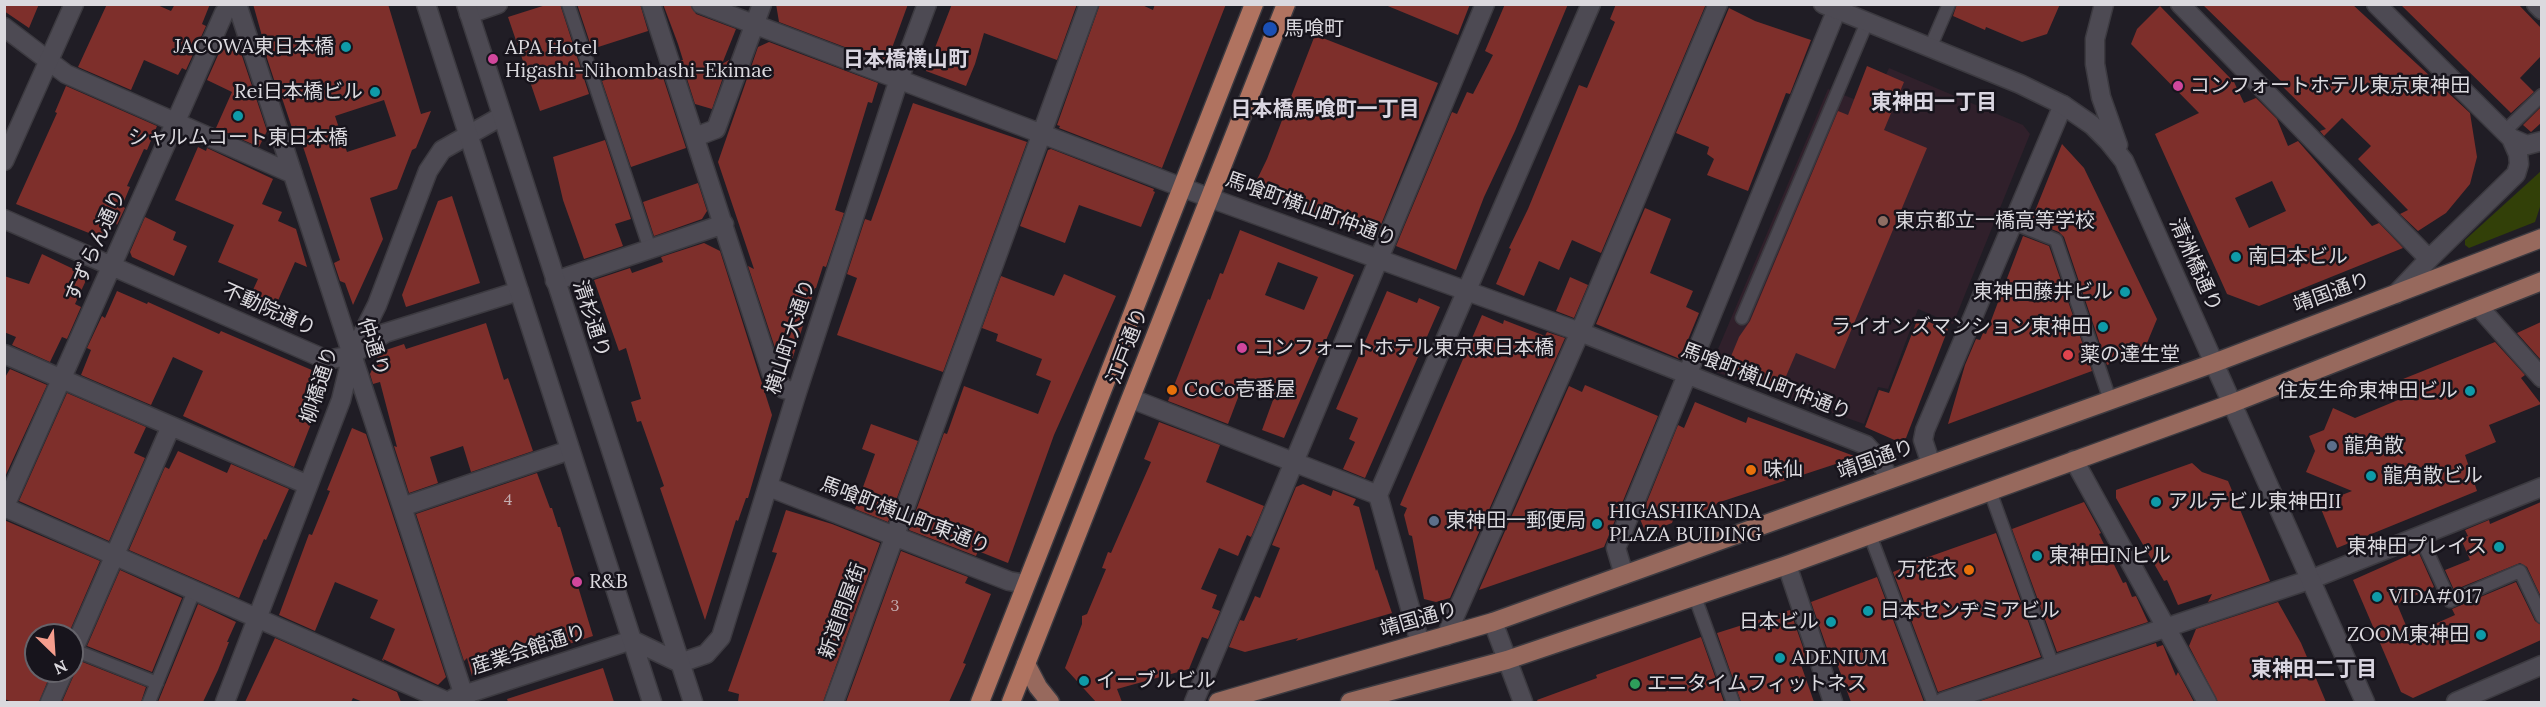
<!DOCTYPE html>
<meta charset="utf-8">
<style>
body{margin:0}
#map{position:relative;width:2546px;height:707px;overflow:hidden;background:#201d25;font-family:Lora,serif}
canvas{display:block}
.frame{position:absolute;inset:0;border:6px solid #dbd9de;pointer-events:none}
.north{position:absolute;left:24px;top:623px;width:60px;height:60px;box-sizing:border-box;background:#17141c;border:2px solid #65636a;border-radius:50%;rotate:155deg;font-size:16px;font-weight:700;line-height:24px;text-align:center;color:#dbd9de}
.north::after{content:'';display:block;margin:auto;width:21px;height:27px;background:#f59d8d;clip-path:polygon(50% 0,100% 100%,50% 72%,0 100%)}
</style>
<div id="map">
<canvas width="2546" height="707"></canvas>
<div class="frame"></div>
<div class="north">N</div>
</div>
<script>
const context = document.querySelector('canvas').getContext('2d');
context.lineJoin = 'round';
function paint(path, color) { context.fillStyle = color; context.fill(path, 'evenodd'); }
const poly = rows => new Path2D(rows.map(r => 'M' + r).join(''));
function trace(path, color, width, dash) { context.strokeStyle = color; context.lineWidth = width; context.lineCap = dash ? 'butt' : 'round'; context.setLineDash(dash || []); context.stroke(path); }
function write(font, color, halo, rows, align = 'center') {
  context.font = font + ' Lora,"Noto Sans JP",serif'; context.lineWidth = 5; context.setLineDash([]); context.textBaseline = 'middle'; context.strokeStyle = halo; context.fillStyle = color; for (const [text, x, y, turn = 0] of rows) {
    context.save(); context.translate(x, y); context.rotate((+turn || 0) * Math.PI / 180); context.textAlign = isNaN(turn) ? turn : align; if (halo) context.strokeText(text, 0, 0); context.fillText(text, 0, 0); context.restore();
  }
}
paint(poly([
 [1889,68,2023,125,2030,134,1953,324,1918,309,1888,389,1878,387,1864,424,1716,372,1713,361,1828,89,1872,106]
]), '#30202b');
paint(poly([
 [2541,171,2541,204,2535,222,2469,248,2465,245,2465,240]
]), '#324008');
paint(poly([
 [4,4,39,4,29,28,4,11],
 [107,4,155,4,171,11,175,4,210,4,202,24,206,26,186,70,182,68,178,75,144,60,131,90,78,67],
 [253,4,388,4,421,114,431,111,416,148,412,150,397,189,370,198,383,239,353,305,345,283,340,281,334,263,340,260,296,125,293,131,282,98,281,101,260,37,262,36],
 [384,100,396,136,347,152,335,116],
 [549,4,560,4,589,94,540,111,508,17],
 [577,4,640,4,648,31,592,49],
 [663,4,690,4,696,14,736,29,722,64,729,60,712,109,695,104,681,60,683,60,678,44],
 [776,4,908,4,888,59,885,58,884,62,779,22],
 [952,4,1077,4,1057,60,984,33,975,64,966,86,926,71],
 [1100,4,1140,4,1153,10,1155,4,1226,4,1162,168,1059,128,1060,126,1057,125],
 [1383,4,1470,4,1458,35],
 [1505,4,1568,4,1515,131,1484,197,1456,270,1396,246,1452,112,1457,114,1467,92,1473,94,1493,55,1485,51],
 [1616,4,1706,4,1601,253,1572,240,1559,270,1539,261,1524,296,1496,284,1511,249,1509,248,1528,209,1579,85,1587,88,1615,22,1610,19],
 [1957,4,2060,4,2047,34,2022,42,1986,27,1985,30,1953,16],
 [2202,4,2352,4,2470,113,2477,157,2470,184,2446,213,2418,231,2400,214,2408,210,2358,159,2371,146,2342,118,2324,136,2320,131,2326,129,2283,87,2285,85],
 [2400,4,2518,4,2541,28,2541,56,2520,78,2534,92,2511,113],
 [2160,6,2234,82,2244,103,2256,98,2277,119,2288,146,2298,141,2372,226,2379,223,2403,248,2259,306,2227,294,2155,134,2199,113,2131,44,2137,29],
 [2272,181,2286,211,2249,228,2235,198],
 [1729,8,1755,21,1811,40,1790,94,1786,93,1748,191,1707,175,1714,159,1707,154,1709,147,1676,133],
 [1315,35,1438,83,1376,237,1372,238,1252,190,1267,159],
 [226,37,238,44,267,131,259,147,216,128,232,92,207,80],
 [769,42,878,83,872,103,868,102,835,210,844,213,826,267,823,266,816,288,815,288,792,360,778,357,748,266,754,269,718,162,758,47],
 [1867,66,1904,82,1884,130,1927,148,1835,369,1796,353,1781,388,1727,366,1739,337,1750,321,1838,111,1848,115],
 [660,68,686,148,631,167,602,81,623,74,625,80],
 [66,86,157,126,147,150,144,149,127,186,130,187,122,206,125,208,117,225,113,217,104,239,16,204,57,113,55,112],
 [913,103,1027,142,943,372,837,335,857,278,847,274,865,219,871,221],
 [2541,107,2541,123,2531,132,2523,125],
 [605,140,631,219,615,224,623,246,584,259,563,200,553,157],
 [2062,144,2084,168,2157,319,2142,355,2129,361,2128,357,2107,365,2064,237,2059,232,2031,221],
 [198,147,206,151,207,148,273,179,262,204,282,212,278,221,296,229,307,267,295,262,273,312,248,301,258,279,218,262,234,225,175,200],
 [1051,149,1154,189,1153,191,1155,192,1141,227,1079,205,1065,243,1020,226,1048,150],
 [698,183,707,211,702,219,654,236,643,202],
 [452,196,480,283,406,307,402,295,438,201],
 [1645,208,1671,219,1650,273,1693,291,1686,307,1699,313,1680,359,1596,324],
 [145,217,176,232,173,240,187,246,174,276,132,257,130,252],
 [1240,230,1354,275,1284,438,1262,430,1273,400,1242,387,1228,424,1168,401,1208,299,1210,300,1220,273,1223,274],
 [1278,262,1318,277,1304,310,1265,295],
 [2023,236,2049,246,2092,371,1948,424,1965,365,1976,339,1980,340,1983,333,1986,334],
 [704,243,720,251,772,415,748,498,746,498,738,521,736,520,705,620,660,488,664,486,641,421,637,422,631,402,641,399,626,348,619,351,594,280,630,268,632,273,663,262,661,257],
 [42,254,88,276,75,304,81,307,67,339,62,337,50,362,12,345,16,337,4,332,4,276,29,284],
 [1064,274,1116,296,1054,435,1008,563,978,551,976,556,909,530,944,433,947,434,964,386,1038,414,1051,381,1036,375,1042,359,996,341,998,334,982,328,1001,276,1054,296],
 [1570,277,1588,285,1574,318,1556,311],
 [117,291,147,304,148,302,219,334,221,331,321,374,326,386,294,467,183,416,203,371,173,357,151,405,81,375,91,350,87,348,102,316,105,318],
 [1387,291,1417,303,1419,298,1440,307,1365,478,1343,469,1355,442,1349,439,1358,418,1336,409],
 [1482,315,1503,324,1504,320,1545,336,1547,332,1565,338,1450,598,1436,602,1424,599,1412,536,1409,535,1404,515,1407,508,1400,505],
 [1918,318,1948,329,1906,438,1899,442,1865,427,1879,390,1889,393],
 [2541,322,2541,360,2517,333],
 [486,323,504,380,508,378,533,451,471,472,463,446,430,457,438,483,409,493,394,446,397,447,380,382,373,384,370,374,380,352,404,344,406,349],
 [2495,342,2525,375,2521,378,2541,404,2489,425,2496,442,2465,455,2477,491,2337,548,2319,504,2352,491,2306,472,2315,451,2309,436,2324,430,2333,408,2355,418,2410,395,2403,379],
 [10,369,47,385,4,479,4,379],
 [1585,385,1658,416,1604,547,1479,590,1569,386,1582,392],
 [67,393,146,427,134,453,145,458,109,541,19,501],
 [1695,402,1746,423,1748,417,1857,457,1717,503,1715,507,1673,520,1672,523,1646,533,1640,519,1678,425,1684,428],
 [1159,422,1220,445,1206,482,1264,506,1251,537,1247,535,1238,556,1219,548,1201,589,1217,595,1212,608,1220,611,1208,639,1202,637,1189,669,1117,689,1122,702,1096,702,1065,668,1082,624,1082,616,1087,614,1106,569,1102,568,1108,552,1111,553,1151,462,1144,459],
 [871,424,918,441,888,522,855,509,875,454,862,449],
 [352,428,366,434,446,677,438,685,383,659,384,661,382,660,395,629,370,618,378,600,335,582,315,631,279,615,309,534,312,535,330,491,327,490],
 [178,451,227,473,231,464,289,489,266,540,264,539,239,598,129,550,165,467,169,469],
 [2192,463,2202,472,2228,481,2270,581,2208,602,2212,594,2178,605,2167,580,2164,581,2116,498,2116,490],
 [537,473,550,508,552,508,558,527,560,527,593,636,472,676,467,658,464,661,416,514],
 [1303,484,1331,496,1333,490,1356,499,1353,505,1359,507,1376,571,1377,569,1392,613,1296,641,1298,638,1245,652,1229,647,1240,620,1244,621,1255,596,1260,598,1280,548,1272,545,1296,487],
 [2084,502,2101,533,2099,534,2123,583,2126,582,2132,597,2136,596,2148,622,2057,652,2012,529],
 [2541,502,2541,597,2527,567,2520,563,2454,590,2445,570,2470,560,2461,539,2468,536,2465,530,2489,520,2490,524],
 [786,510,832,524,880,543,823,702,738,702,739,694,728,691,777,553,772,552],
 [4,520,100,561,68,635,36,635,36,671,51,673,39,702,13,702,4,699],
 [1996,533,2041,657,1938,692,1893,572,1917,562,1917,561],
 [901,551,968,577,965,583,991,594,963,663,966,664,949,702,846,702],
 [2418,551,2434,587,2397,604,2410,635,2455,615,2452,609,2516,582,2535,621,2541,625,2541,640,2413,698,2401,692,2353,580],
 [120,570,182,598,152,672,87,646],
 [1877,577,1924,702,1851,702,1832,650,1828,651,1811,602],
 [2278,602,2301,643,2326,702,2218,702,2189,646,2196,629],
 [198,604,236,622,227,642,229,642,218,670,203,702,158,702],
 [1790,610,1807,659,1800,662,1814,702,1741,702,1717,633],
 [1701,637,1724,702,1538,702,1537,700,1597,678,1596,675],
 [275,638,397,692,401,702,363,702,353,698,351,702,245,702],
 [2156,643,2157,647,2163,645,2176,676,2178,672,2194,702,1977,702],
 [80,661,146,687,141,702,62,702],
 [603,668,614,702,508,702,507,699]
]), '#7e2f2b');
const service = poly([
 [568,4,650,249],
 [1930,48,1949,4],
 [2505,131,2542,95],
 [2013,223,2056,240,2110,400],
 [1742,318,1867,22],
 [1990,491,2053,666],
 [1870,535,1933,702],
 [2420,536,2450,601,2520,571,2542,617],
 [1695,597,1733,702],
 [74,650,157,683],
 [149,702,194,591]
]);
const minor = poly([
 [237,4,466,702],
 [651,4,771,372,784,389,797,392],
 [701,4,1210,198,1580,332,1866,445,1877,457,1890,479],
 [2180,4,2429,259,2396,294],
 [2376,4,2511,138,2527,145,2542,141],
 [2536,4,2542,10],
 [469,14,498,4],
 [4,27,66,74,293,174],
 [695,137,716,129,762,4],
 [4,219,327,360,352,355,385,333,519,291],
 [2429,259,2516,174,2519,164,2518,154,2511,138],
 [555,281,724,224],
 [2479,307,2542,378],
 [4,354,308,485],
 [1132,399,1378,495],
 [2074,460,2207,702],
 [1931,464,1923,440,1925,430,2063,105],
 [769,487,1009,581,1026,584],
 [4,507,446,701],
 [402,507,570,450],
 [4,508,224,13,231,4],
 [1787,565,1833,702],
 [1624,575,1616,548,1839,4],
 [1446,636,1580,332,1718,4],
 [1420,643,1378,495,1591,4],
 [72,653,171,426],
 [680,663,706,654,721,637,797,392,899,79,927,4],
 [454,698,632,640],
 [50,702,64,671],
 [225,702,341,400,352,355,377,305,428,171,442,150,502,116],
 [834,702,1089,4],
 [1194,702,1485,4],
 [1943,702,2312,579,2542,487],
 [2456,702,2542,665]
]);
const tertiary = poly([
 [426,4,652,702],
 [466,4,693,702],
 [1823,4,2020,84,2063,105,2092,125,2108,141,2124,161,2365,702],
 [2104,4,2095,39,2095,64,2101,97,2118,145],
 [4,161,74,4],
 [1493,622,1523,702],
 [632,640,680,663]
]);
const primary = poly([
 [1026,664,1038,687,1050,702],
 [1218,702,1493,622,2214,363,2542,238],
 [1350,702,1507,660,1787,565,2233,403,2542,281]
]);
const trunk = poly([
 [980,702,1254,4],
 [1011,702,1286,4]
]);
trace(service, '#3c3a40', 15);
trace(minor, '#3c3a40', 21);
trace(tertiary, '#3c3a40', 21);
trace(primary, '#3c3a40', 21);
trace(trunk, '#3c3a40', 21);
trace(service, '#4d4a53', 12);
trace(minor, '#4d4a53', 18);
trace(tertiary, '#4d4a53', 18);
trace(primary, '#97695d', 18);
trace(trunk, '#b07360', 18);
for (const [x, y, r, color] of [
 [1270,29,8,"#1a4fb4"],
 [346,47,6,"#0f9aa8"],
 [493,59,6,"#d1479c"],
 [2178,86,6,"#d1479c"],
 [375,92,6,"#0f9aa8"],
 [238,116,6,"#0f9aa8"],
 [1883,221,6,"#8d6e63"],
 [2236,257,6,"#0f9aa8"],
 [2125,292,6,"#0f9aa8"],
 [2103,327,6,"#0f9aa8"],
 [1242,348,6,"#d1479c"],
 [2068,355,6,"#e0444e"],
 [1172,390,6,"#e8710a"],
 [2470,391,6,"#0f9aa8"],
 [2332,446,6,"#5c6f8a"],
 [1751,470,6,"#e8710a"],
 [2371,476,6,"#0f9aa8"],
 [2156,502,6,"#0f9aa8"],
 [1434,521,6,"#5c6f8a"],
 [1597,524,6,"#0f9aa8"],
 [2499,547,6,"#0f9aa8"],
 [2037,556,6,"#0f9aa8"],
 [1969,570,6,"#e8710a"],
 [577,582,6,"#d1479c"],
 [2377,597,6,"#0f9aa8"],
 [1868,611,6,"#0f9aa8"],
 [1831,622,6,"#0f9aa8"],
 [2481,635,6,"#0f9aa8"],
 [1780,658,6,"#0f9aa8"],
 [1084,681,6,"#0f9aa8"],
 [1635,684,6,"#2e9e5b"]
]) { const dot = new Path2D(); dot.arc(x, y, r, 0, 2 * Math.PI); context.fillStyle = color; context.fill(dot); trace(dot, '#17141c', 2); }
write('16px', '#c4aeb1', null, [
 ["4",508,500],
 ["3",895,606]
]);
write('20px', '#dbd9de', '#17141c', [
 ["馬喰町",1284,29],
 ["JACOWA東日本橋",334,47,"right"],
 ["APA Hotel",505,48],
 ["Higashi-Nihombashi-Ekimae",505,71],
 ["コンフォートホテル東京東神田",2190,86],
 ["Rei日本橋ビル",363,92,"right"],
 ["シャルムコート東日本橋",238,138,"center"],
 ["東京都立一橋高等学校",1895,221],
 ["南日本ビル",2248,257],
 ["東神田藤井ビル",2113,292,"right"],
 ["ライオンズマンション東神田",2091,327,"right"],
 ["コンフォートホテル東京東日本橋",1254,348],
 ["薬の達生堂",2080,355],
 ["CoCo壱番屋",1184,390],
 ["住友生命東神田ビル",2458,391,"right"],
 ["龍角散",2344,446],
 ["味仙",1763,470],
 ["龍角散ビル",2383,476],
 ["アルテビル東神田II",2168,502],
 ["HIGASHIKANDA",1609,512],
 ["PLAZA BUIDING",1609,535],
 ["東神田一郵便局",1446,521],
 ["東神田プレイス",2487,547,"right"],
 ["東神田INビル",2049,556],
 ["万花衣",1957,570,"right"],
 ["R&B",589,582],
 ["VIDA#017",2389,597],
 ["日本センヂミアビル",1880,611],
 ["日本ビル",1819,622,"right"],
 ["ZOOM東神田",2469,635,"right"],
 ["ADENIUM",1792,658],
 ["イーブルビル",1096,681],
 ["エニタイムフィットネス",1647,684]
], 'left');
write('20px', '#dbd9de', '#17141c', [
 ["馬喰町横山町仲通り",1311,210,20],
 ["すずらん通り",96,246,-66],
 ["清洲橋通り",2195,265,66],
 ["靖国通り",2332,293,-20],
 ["不動院通り",269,310,24],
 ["清杉通り",591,319,72],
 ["横山町大通り",791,337,-72],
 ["江戸通り",1128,346,-69],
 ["仲通り",373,347,72],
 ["馬喰町横山町仲通り",1766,382,21],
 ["柳橋通り",320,385,-72],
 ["靖国通り",1876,460,-20],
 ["馬喰町横山町東通り",905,516,21],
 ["新道問屋街",843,611,-70],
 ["靖国通り",1419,620,-16],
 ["産業会館通り",529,650,-18]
]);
write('bold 21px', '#dad6e1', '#17141c', [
 ["日本橋横山町",906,60],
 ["東神田一丁目",1934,103],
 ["日本橋馬喰町一丁目",1325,110],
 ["東神田二丁目",2314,670]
]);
</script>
